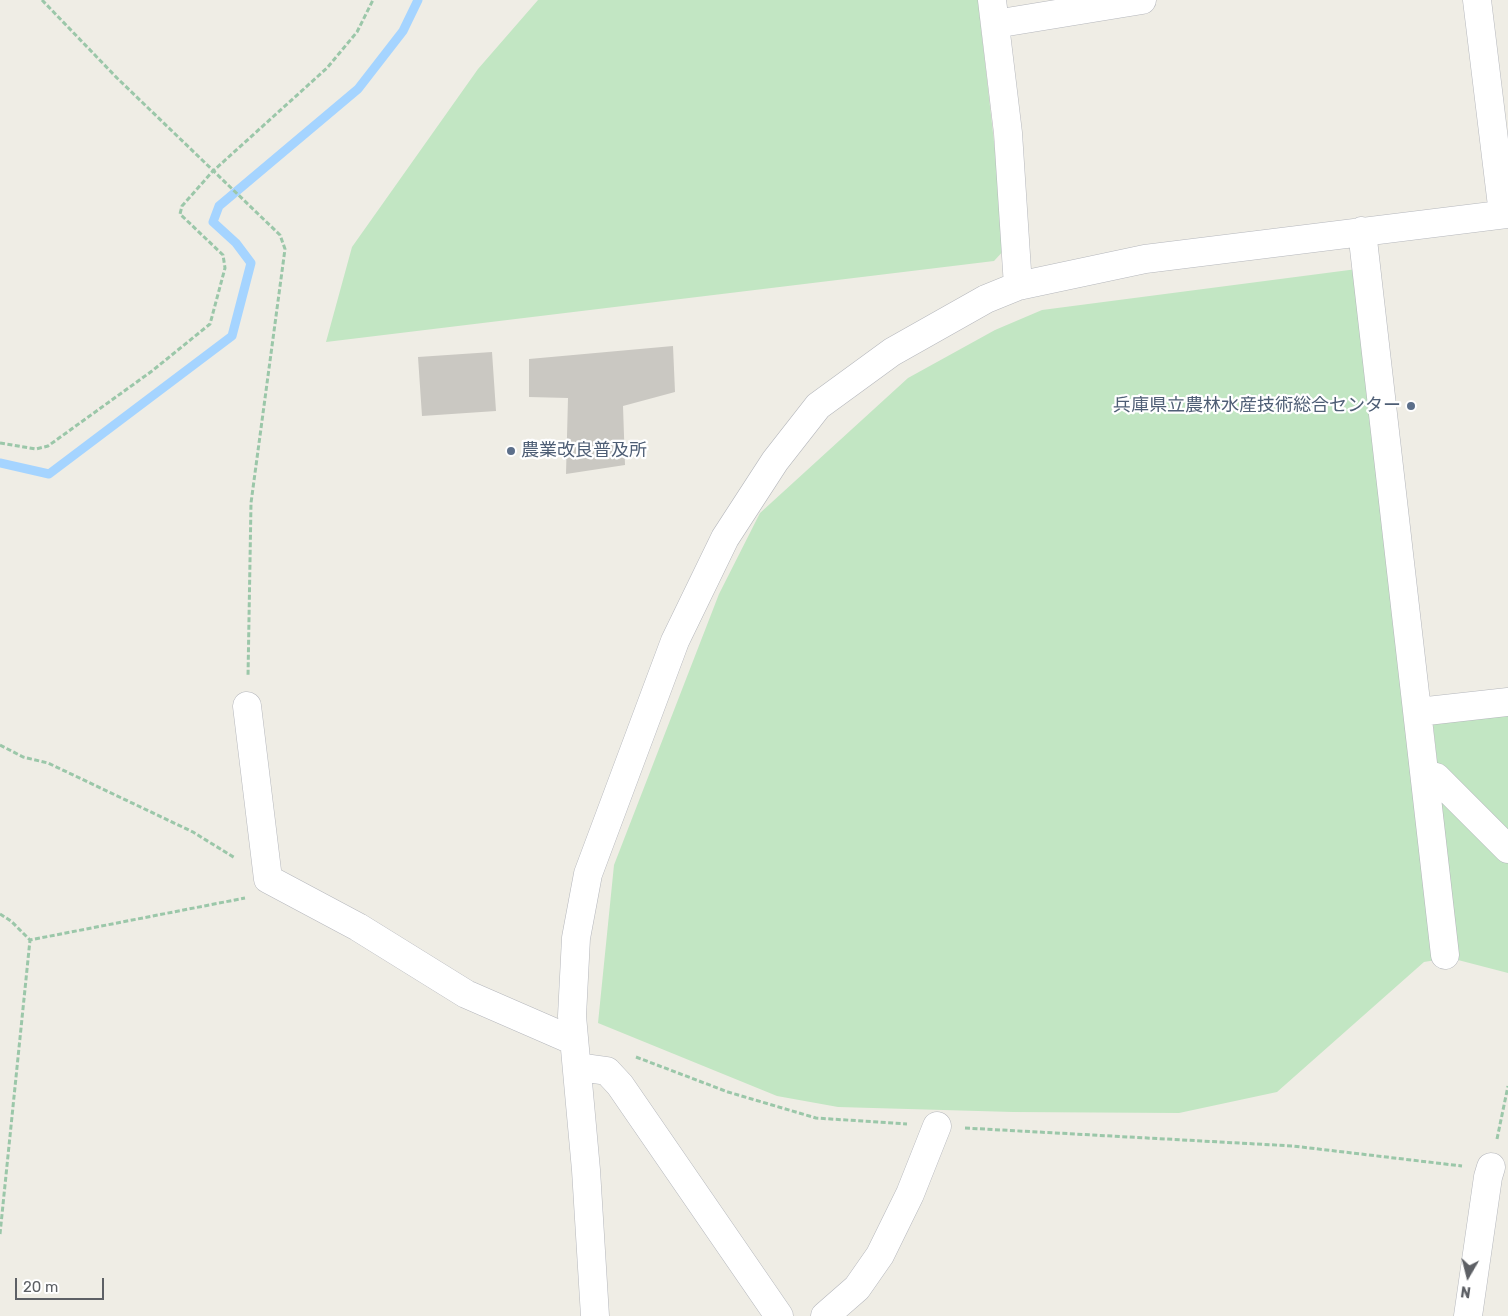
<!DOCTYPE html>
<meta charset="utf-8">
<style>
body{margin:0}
#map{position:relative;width:1508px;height:1316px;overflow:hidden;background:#efede5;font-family:Rubik,sans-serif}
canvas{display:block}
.north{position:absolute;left:1443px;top:1251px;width:50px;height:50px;-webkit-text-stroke:4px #fff;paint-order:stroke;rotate:188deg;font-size:14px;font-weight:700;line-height:20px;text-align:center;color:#5d6065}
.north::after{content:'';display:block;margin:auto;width:18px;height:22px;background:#5d6065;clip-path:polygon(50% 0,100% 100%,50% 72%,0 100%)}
.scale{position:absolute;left:15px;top:1278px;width:89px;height:22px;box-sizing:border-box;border:2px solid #5d6065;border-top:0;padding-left:6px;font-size:15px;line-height:18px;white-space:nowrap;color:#5d6065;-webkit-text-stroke:4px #fff;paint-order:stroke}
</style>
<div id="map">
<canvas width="1508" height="1316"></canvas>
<div class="north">N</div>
<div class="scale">20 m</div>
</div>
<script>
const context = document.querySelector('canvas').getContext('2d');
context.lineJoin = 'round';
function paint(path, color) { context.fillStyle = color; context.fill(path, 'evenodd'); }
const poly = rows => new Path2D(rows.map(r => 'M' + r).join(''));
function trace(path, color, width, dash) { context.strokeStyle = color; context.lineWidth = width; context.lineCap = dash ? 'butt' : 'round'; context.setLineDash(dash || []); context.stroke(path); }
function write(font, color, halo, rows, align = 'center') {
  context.font = font + ' Rubik,"Noto Sans JP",sans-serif'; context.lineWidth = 4.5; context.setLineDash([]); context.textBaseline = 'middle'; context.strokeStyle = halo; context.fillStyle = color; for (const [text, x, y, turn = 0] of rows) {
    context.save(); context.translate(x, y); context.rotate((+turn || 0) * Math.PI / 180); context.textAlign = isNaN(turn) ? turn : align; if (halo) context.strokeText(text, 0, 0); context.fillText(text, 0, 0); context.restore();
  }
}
paint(poly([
 [538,0,978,0,1006,248,994,261,326,342,352,247,478,69],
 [1357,269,1436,960,1424,962,1277,1092,1179,1113,1013,1112,838,1107,777,1096,598,1023,614,865,719,594,760,513,908,378,995,330,1042,310],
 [1508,715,1508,973,1458,960,1433,724]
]), '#c2e6c3');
trace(poly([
 [0,463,49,474,232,336,251,263,236,243,213,222,219,206,358,89,403,31,418,0]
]), '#a5d4ff', 9);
paint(poly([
 [673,346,675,392,623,406,625,465,566,474,568,398,529,397,529,359],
 [492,352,496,411,422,416,418,357]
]), '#cac8c2');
const minor = poly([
 [992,0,1008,133,1018,286],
 [1477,0,1503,214],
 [995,24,1142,0],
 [1362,231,1445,955],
 [247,706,268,879,358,927,466,994,574,1041],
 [1418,712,1508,702],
 [1425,775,1436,777,1508,849],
 [578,1067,607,1071,620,1085,779,1316],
 [595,1316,586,1170,572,1016,576,938,588,874,675,641,725,538,775,461,818,406,892,352,986,299,1018,286,1145,259,1508,214],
 [825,1316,857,1288,880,1255,910,1194,937,1126],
 [1468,1316,1488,1177,1491,1167]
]);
trace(minor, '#b5b7bc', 29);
trace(poly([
 [42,0,117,78,280,235,285,249,251,503,248,677],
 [0,443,36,449,48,446,152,371,210,324,225,268,223,255,180,214,182,206,212,172,327,68,357,32,373,0],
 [0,745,23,757,48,763,193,832,235,858],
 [0,914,11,921,30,940,245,898],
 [636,1057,728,1092,816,1118,907,1124],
 [965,1128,1293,1146,1462,1166],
 [1497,1139,1508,1086],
 [0,1234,30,940]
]), '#9bc7a9', 3, [5, 2.5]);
trace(minor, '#fff', 28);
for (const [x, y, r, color] of [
 [1411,406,5,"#5c6f8a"],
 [511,451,5,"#5c6f8a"]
]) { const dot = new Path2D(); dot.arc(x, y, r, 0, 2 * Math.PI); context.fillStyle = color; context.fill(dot); trace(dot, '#fff', 2); }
write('18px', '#4e5e75', '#fff', [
 ["兵庫県立農林水産技術総合センター",1401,406],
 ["農業改良普及所",521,451,"left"]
], 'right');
</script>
